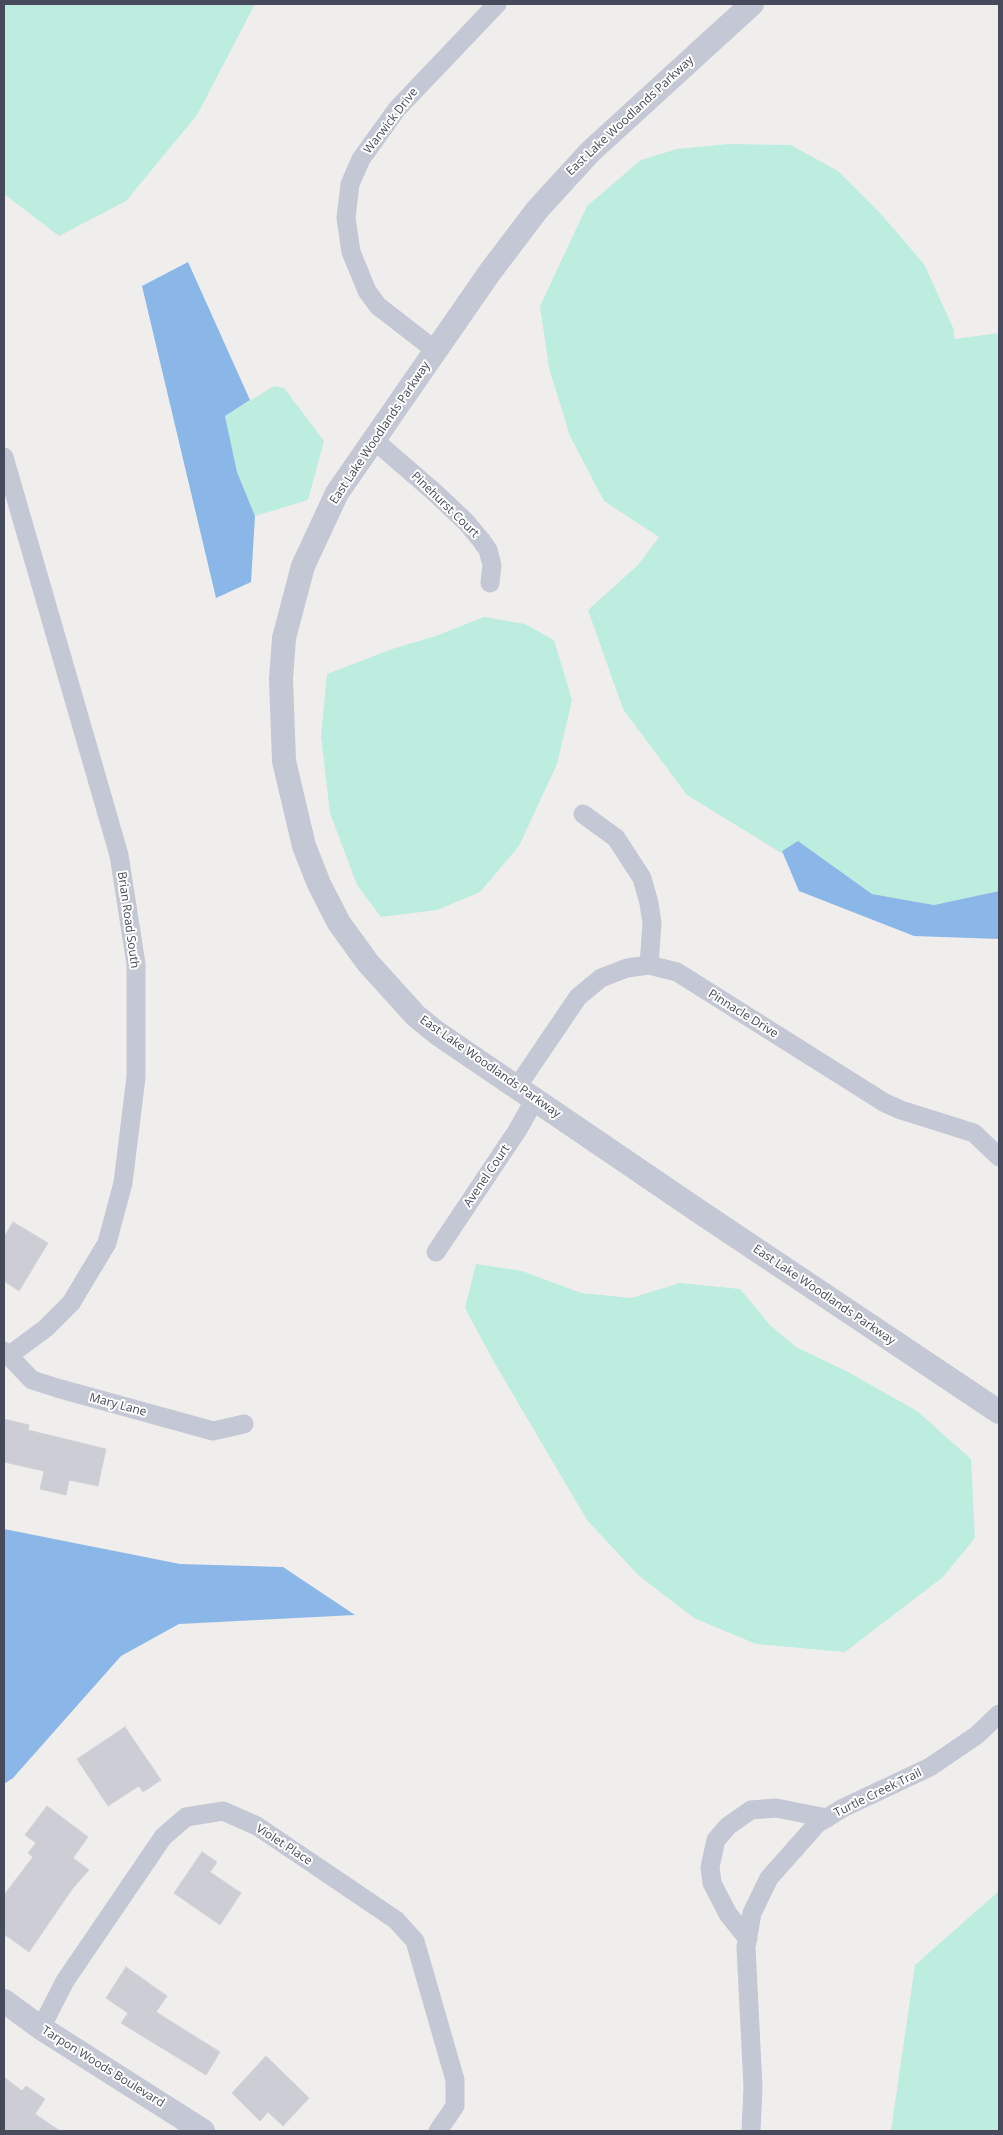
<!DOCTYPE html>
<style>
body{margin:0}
#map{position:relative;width:1003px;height:2135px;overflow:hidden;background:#f0eeed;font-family:"Open Sans",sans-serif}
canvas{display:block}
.frame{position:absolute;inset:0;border:5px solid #464a5a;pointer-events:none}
</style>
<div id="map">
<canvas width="1003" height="2135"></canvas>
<div class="frame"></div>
</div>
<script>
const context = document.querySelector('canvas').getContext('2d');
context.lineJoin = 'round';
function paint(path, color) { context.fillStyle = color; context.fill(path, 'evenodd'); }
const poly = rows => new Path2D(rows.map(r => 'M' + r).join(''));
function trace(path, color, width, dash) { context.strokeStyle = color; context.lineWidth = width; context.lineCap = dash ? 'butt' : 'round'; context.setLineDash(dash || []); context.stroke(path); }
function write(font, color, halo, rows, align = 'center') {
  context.font = font + ' "Open Sans",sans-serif'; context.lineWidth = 4; context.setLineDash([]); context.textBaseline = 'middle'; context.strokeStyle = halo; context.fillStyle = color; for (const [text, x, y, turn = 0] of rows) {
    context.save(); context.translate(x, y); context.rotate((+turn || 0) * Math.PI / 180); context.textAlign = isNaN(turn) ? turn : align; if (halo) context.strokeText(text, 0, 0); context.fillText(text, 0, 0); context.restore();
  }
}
paint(poly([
 [4,4,255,4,197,115,126,201,59,236,4,194],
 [728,144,791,145,838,171,880,213,924,264,954,330,954,339,999,333,999,891,934,905,872,894,798,841,782,851,783,854,687,795,623,709,588,610,638,565,659,537,604,501,570,436,549,368,540,306,587,206,641,160,677,149],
 [274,386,284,388,324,441,308,500,255,516,237,472,225,416],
 [484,617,525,624,554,640,572,700,557,764,519,846,480,892,437,910,381,917,357,885,330,813,321,736,327,674,392,649,436,636],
 [476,1264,522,1271,581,1293,631,1298,680,1283,740,1289,770,1325,796,1347,848,1372,917,1411,971,1459,975,1538,943,1577,845,1652,756,1644,694,1618,638,1575,587,1520,494,1362,465,1308],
 [999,1891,999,2131,891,2131,915,1965]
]), '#bcedde');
paint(poly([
 [188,262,250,400,225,416,237,472,255,516,251,582,216,598,142,286],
 [798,841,872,894,934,905,999,891,999,939,914,936,799,891,782,851],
 [4,1529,180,1564,283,1567,355,1615,179,1624,121,1656,13,1778,4,1784]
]), '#8ab7e8');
const building = poly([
 [13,1222,48,1243,19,1291,4,1281,4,1237,13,1222],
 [4,1419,29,1425,28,1430,106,1449,98,1486,69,1480,66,1495,40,1489,44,1471,4,1462,4,1419],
 [125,1727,161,1780,143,1792,139,1786,108,1806,77,1759,125,1727],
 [47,1806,88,1837,73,1858,89,1870,73,1888,29,1952,4,1934,4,1895,33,1857,28,1853,36,1843,25,1835,47,1806],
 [202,1852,217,1862,210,1872,241,1893,220,1925,174,1893,202,1852],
 [126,1967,167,1996,156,2012,220,2052,206,2075,121,2023,128,2013,106,1998,126,1967],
 [266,2056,309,2098,283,2126,268,2112,260,2121,232,2093,266,2056],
 [4,2077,22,2091,26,2086,45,2099,35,2114,60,2131,4,2131,4,2077]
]);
paint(building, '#cdced5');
trace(building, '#d1d1d8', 1);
trace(poly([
 [435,350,378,306,367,291,351,252,346,218,350,184,361,159,397,109,497,4],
 [374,440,433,491,466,522,481,540,488,550,492,565,490,583],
 [4,457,119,855,136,964,136,1077,123,1183,107,1243,71,1303,46,1328,7,1357],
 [583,814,616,838,642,878,649,903,652,923,649,965],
 [517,1087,578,997,601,978,627,968,649,965,677,972,885,1103,901,1110,974,1133,999,1157],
 [436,1252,517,1131,535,1099],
 [4,1351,32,1380,57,1388,213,1431,244,1424],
 [748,1939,728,1914,712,1883,710,1867,716,1840,728,1826,751,1810,776,1808,827,1818],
 [41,2028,65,1981,163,1837,186,1817,223,1811,257,1826,396,1920,415,1941,455,2080,455,2106,438,2131],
 [751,2131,753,2087,746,1947,752,1913,769,1878,817,1824,843,1808,930,1767,977,1735,999,1714]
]), '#c4c7d4', 19);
trace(poly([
 [752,4,590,152,537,210,490,272,337,493,303,566,284,638,281,679,284,761,304,846,319,884,339,923,368,963,416,1016,437,1033,697,1210,999,1412],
 [4,2001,41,2028,203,2131]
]), '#c4c7d4', 24);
write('12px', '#464a5a', '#fff', [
 ["East Lake Woodlands Parkway",630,116,-43],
 ["Warwick Drive",391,121,-52],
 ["East Lake Woodlands Parkway",380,433,-56],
 ["Pinehurst Court",445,505,44],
 ["Brian Road South",128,920,82],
 ["Pinnacle Drive",743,1014,32],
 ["East Lake Woodlands Parkway",490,1067,35],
 ["Avenel Court",487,1176,-56],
 ["East Lake Woodlands Parkway",824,1295,34],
 ["Mary Lane",118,1405,15],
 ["Turtle Creek Trail",878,1793,-26],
 ["Violet Place",284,1845,33],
 ["Tarpon Woods Boulevard",103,2067,32]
]);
</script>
